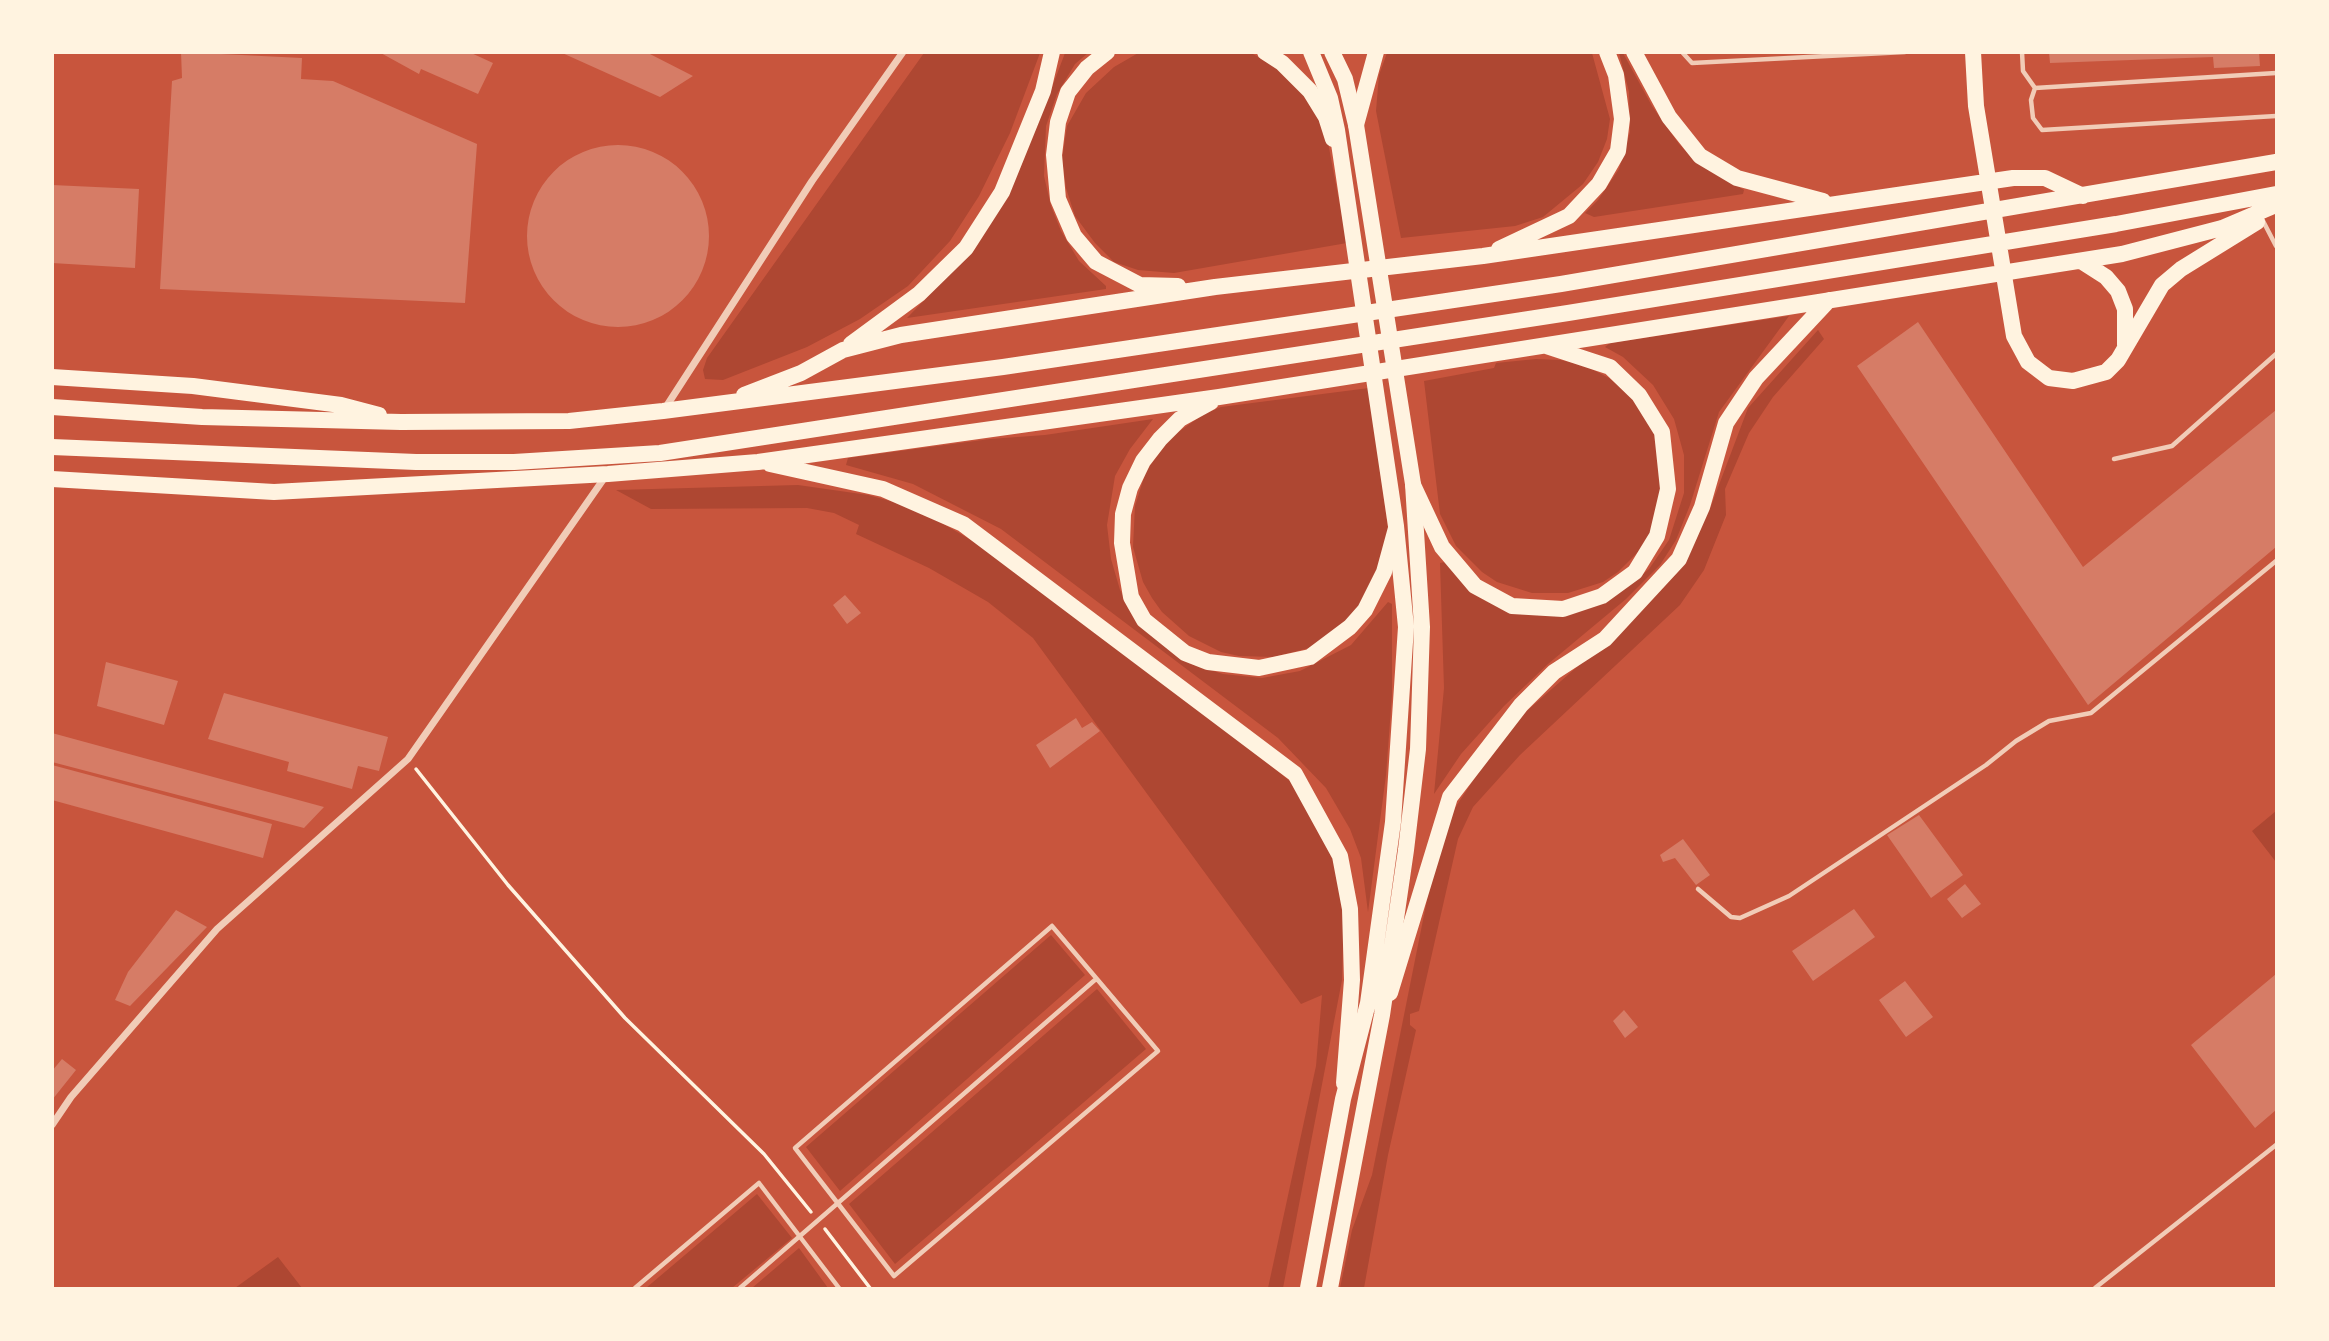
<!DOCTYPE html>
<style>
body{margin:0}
#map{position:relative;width:2329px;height:1341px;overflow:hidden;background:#c8553d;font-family:"Source Sans 3",sans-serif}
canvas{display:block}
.frame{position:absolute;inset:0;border:54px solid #fff3e0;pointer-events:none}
</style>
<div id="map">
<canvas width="2329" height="1341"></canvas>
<div class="frame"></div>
</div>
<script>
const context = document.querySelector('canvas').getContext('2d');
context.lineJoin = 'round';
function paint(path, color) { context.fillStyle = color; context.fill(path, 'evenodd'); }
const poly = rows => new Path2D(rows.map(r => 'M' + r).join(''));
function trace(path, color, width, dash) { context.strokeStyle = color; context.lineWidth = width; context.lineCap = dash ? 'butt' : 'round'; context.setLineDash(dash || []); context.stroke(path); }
paint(poly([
 [1140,52,1251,53,1279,68,1307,96,1326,132,1347,243,1174,273,1138,270,1114,262,1095,243,1075,216,1066,188,1062,159,1067,126,1086,93,1114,67],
 [924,53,1040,53,1010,133,979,196,950,241,908,286,860,319,807,347,723,380,705,379,703,370,707,358],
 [1065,53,1088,53,1075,64,1057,94,1046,126,1044,176,1051,206,1061,231,1079,261,1106,286,1106,289,907,318,972,251,1051,90],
 [1387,53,1592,53,1610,119,1607,139,1598,162,1583,184,1543,217,1515,226,1401,238,1376,111,1379,75],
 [1619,53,1623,53,1652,106,1679,144,1697,162,1744,190,1743,194,1594,217,1585,213,1598,200,1619,169,1630,132,1629,92],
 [1789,316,1719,412,1690,505,1676,540,1660,565,1626,599,1548,664,1504,706,1461,754,1434,794,1444,688,1440,563,1445,562,1529,613,1631,584,1649,569,1669,540,1684,493,1684,455,1674,419,1653,385,1623,357,1605,347,1610,343],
 [1818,330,1824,339,1773,397,1749,433,1725,489,1726,515,1704,570,1680,605,1520,755,1473,807,1458,839,1419,1011,1410,1014,1410,1025,1416,1030,1388,1155,1364,1288,1340,1288,1352,1230,1372,1175,1434,865,1455,808,1495,747,1521,716,1634,617,1678,572,1711,506,1748,408],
 [1536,359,1561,360,1586,366,1609,378,1630,395,1647,416,1662,448,1659,517,1643,547,1618,572,1603,582,1568,593,1532,593,1497,582,1482,572,1456,546,1440,514,1424,381,1494,368,1496,363],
 [1369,388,1389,536,1386,553,1354,617,1309,648,1274,657,1239,656,1221,652,1189,636,1162,612,1152,598,1143,582,1133,547,1135,506,1146,471,1171,437,1204,414,1221,407],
 [1153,419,1130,449,1115,476,1107,525,1111,559,1120,590,1129,607,1204,668,1223,674,1262,678,1300,671,1351,645,1388,602,1392,604,1392,695,1386,775,1368,912,1361,858,1350,829,1326,788,1278,738,1001,529,913,484,846,465,848,458,990,439,1045,435],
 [798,485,868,495,916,508,983,547,1234,736,1291,782,1334,859,1344,908,1342,980,1283,1288,1268,1288,1316,1066,1322,995,1301,1004,1033,638,988,602,929,568,856,534,859,525,834,513,807,508,651,509,616,490],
 [2276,811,2276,862,2252,831],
 [1051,935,1085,975,840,1191,806,1147],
 [1097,989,1146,1049,895,1264,849,1204],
 [757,1194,792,1238,732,1288,646,1288],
 [799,1248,828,1288,752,1288],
 [278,1257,302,1288,235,1288]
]), '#ae4732');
paint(poly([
 [181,52,302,58,301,79,333,81,477,144,465,303,160,289,172,81,182,78],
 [379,52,469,52,493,63,478,94,421,69,419,74],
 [560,52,646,52,693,76,660,97],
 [2049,52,2259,52,2260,66,2214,68,2213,57,2050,63],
 '527 236a91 91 0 1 1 182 0a91 91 0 1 1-182 0Z',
 [52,185,139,189,135,268,52,263],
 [1918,322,2083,567,2276,410,2276,547,2088,705,1857,366],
 [845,595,861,613,847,624,833,605],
 [106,662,178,681,164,725,97,706],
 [224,693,388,737,379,771,358,766,352,789,287,771,289,762,208,739],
 [1076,718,1082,728,1092,722,1100,731,1050,768,1036,745],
 [52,733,184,769,324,807,304,828,52,762],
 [52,765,272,824,263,858,52,800],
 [1919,815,1963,875,1931,898,1887,835],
 [1683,839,1710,875,1696,885,1675,858,1663,862,1660,855],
 [1965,884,1981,904,1962,918,1947,899],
 [1854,909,1875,937,1813,981,1792,951],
 [176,910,207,927,130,1006,115,1000,128,972],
 [2276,974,2276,1110,2255,1128,2191,1045],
 [1905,981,1933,1017,1906,1037,1879,1000],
 [1624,1010,1638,1027,1625,1038,1613,1021],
 [62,1059,76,1070,52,1100,52,1071]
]), '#d67c66');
trace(poly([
 [416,769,508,885,625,1018,764,1154,811,1212],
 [825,1229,870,1288]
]), '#fff3e0', 3.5);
trace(poly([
 [1682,52,1692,63,1905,52],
 [2022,52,2023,71,2035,88],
 [2276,73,2035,88,2031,100,2033,118,2042,130,2276,116],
 [2262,219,2276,246],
 [2114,459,2172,446,2276,354],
 [1698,889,1731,917,1740,918,1789,896,1986,765,2016,741,2049,721,2091,713,2276,561],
 [1052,926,1158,1051,894,1276,795,1148,1052,926],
 [635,1288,759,1183,839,1288],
 [740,1288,1096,979],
 [2095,1288,2276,1145]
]), '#f1ccb7', 4.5);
trace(poly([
 [664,410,812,181,903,52],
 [52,1125,71,1097,217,929,408,759,605,477]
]), '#f1ccb7', 7);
trace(poly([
 [1107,52,1087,68,1068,92,1058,122,1054,155,1058,199,1074,236,1096,262,1140,285,1178,286],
 [1265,52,1282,63,1310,91,1326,117,1333,139],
 [1634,52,1669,117,1700,156,1737,178,1823,201],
 [1973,52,1976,106,2014,336,2028,362,2049,378,2073,381,2106,372,2118,360,2162,285,2181,269,2257,222],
 [1356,125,1376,52],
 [1499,249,1569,216,1599,184,1618,151,1622,119,1616,75,1607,52],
 [2081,261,2106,277,2118,291,2125,309,2125,345],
 [851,344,919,294,966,248,1002,192,1043,91,1052,52],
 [52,377,193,386,341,405,379,415],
 [744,395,801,373,843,350,901,335,1215,287,1483,256,2013,178,2045,178,2083,196],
 [1211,402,1180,419,1160,439,1143,461,1130,488,1123,514,1122,543,1131,597,1144,620,1185,653,1208,662,1259,668,1310,657,1350,627,1365,610,1384,572,1396,528],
 [52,407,202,417,401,422,569,421,663,411,1003,367,1561,284,2276,162],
 [52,447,416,462,514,462,660,453,1568,313,2116,224,2276,194],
 [770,464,883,489,963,524,1295,774,1340,856,1350,909,1352,980,1344,1083],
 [52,479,274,492,608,474,758,462,1219,397,2122,254,2222,228,2276,205],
 [1413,485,1442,547,1475,586,1512,606,1563,609,1602,596,1635,572,1657,536,1668,489,1662,432,1639,395,1610,367,1546,346],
 [1390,993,1450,797,1521,705,1554,672,1605,639,1679,559,1702,507,1726,423,1756,378,1829,300]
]), '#fff3e0', 16);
trace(poly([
 [1308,1288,1343,1099,1368,1003,1393,822,1406,627,1396,526,1337,130,1330,98,1311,52],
 [1330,1288,1382,1015,1406,850,1418,749,1422,627,1413,484,1356,125,1345,79,1332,52]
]), '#fff3e0', 16);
</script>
